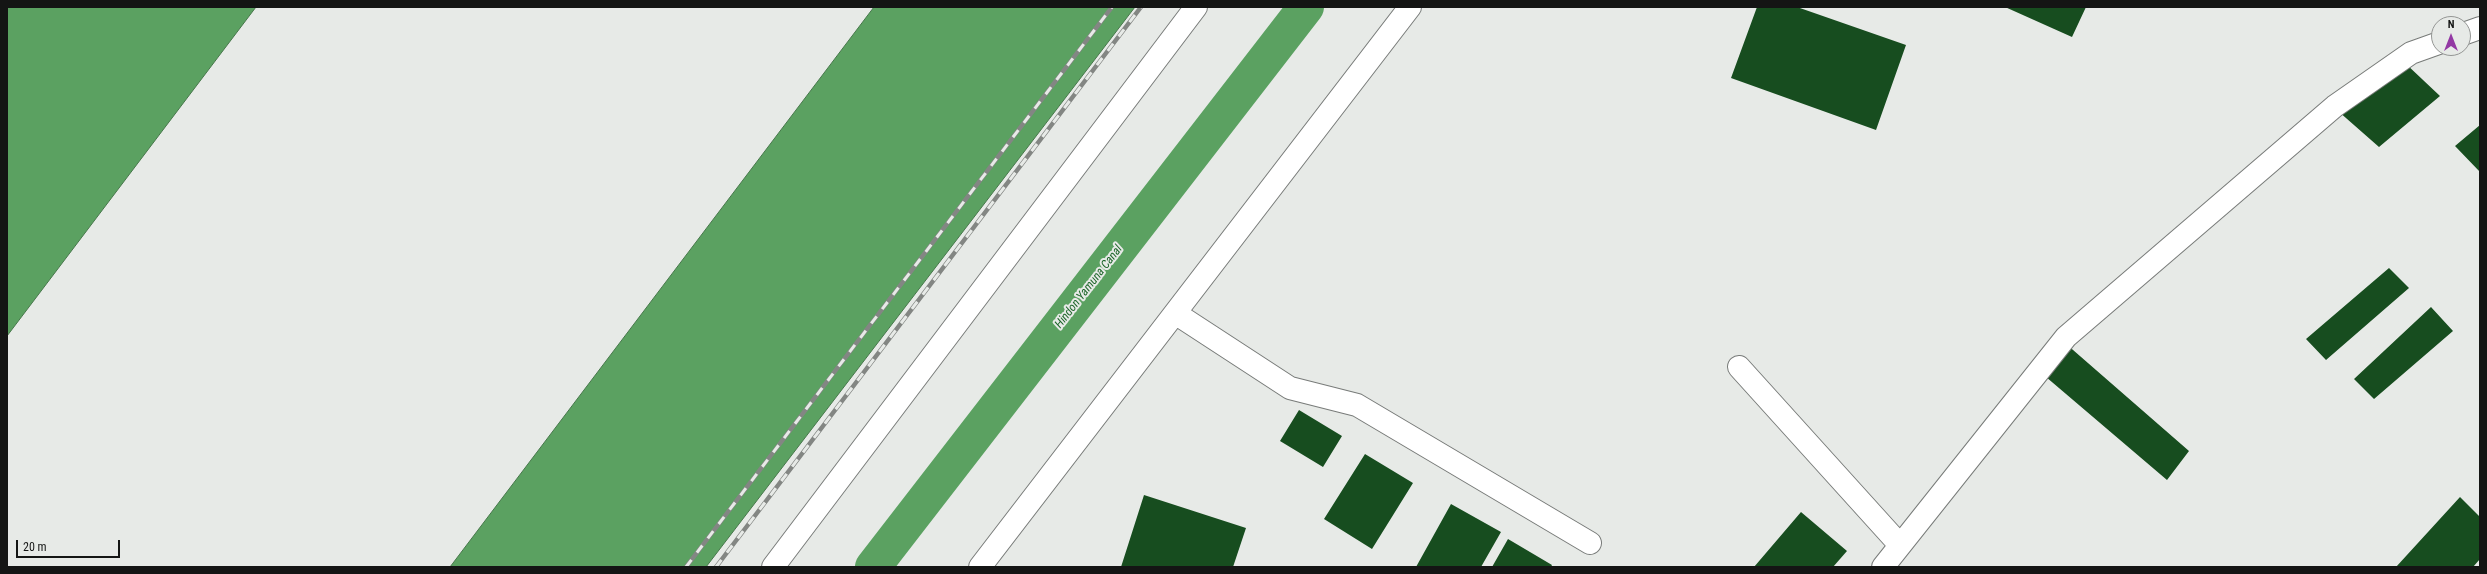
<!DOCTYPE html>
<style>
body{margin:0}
#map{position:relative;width:2487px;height:574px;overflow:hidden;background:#e7eae7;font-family:"Roboto Condensed",sans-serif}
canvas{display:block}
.frame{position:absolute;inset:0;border:8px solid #141514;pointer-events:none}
.north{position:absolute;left:2431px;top:16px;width:40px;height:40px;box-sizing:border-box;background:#e7eae7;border:1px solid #939593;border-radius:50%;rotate:0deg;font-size:11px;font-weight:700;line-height:16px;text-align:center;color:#141514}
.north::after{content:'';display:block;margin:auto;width:14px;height:18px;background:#9339a4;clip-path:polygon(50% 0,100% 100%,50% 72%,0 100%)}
.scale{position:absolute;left:16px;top:540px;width:104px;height:18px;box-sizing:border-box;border:2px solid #141514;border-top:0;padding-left:5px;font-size:12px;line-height:14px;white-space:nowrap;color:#141514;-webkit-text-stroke:3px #e7eae7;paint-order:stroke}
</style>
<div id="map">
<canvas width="2487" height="574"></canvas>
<div class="frame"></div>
<div class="north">N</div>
<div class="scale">20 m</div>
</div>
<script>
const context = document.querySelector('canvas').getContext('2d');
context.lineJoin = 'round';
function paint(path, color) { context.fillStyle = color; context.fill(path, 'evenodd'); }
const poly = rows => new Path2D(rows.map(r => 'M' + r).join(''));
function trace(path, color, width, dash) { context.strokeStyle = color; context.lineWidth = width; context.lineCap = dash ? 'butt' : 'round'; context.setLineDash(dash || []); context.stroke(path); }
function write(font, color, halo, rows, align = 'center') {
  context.font = font + ' "Roboto Condensed",sans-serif'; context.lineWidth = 4; context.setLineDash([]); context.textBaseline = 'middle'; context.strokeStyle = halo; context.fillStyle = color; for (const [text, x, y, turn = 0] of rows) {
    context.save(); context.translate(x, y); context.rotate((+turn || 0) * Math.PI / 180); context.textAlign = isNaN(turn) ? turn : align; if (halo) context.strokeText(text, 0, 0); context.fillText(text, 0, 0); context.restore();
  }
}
const water = poly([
 [7,7,256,7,7,336,7,7],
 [874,7,1135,7,706,567,450,567,874,7]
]);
paint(water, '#5ba161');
trace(water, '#46774a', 1);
trace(poly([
 [873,567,1306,7]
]), '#5ba161', 36);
paint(poly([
 [1757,7,1797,7,1906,45,1876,130,1731,78],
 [2005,7,2086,7,2072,37],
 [2405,63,2440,96,2379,147,2338,111],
 [2480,125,2480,172,2455,146],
 [2389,268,2409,288,2326,360,2306,339],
 [2431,307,2453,331,2374,399,2354,379],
 [2065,343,2189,451,2167,480,2039,371],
 [1299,410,1342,436,1323,467,1280,441],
 [1365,454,1413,483,1372,549,1324,519],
 [1144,495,1246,528,1233,567,1121,567],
 [2460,497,2480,517,2480,559,2473,567,2396,567],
 [1451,504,1501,532,1481,567,1416,567],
 [1801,512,1847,551,1833,567,1754,567],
 [1508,539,1552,565,1551,567,1492,567]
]), '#174d1f');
const minor = poly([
 [2463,34,2480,28],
 [1175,313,1290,388,1357,405,1590,543],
 [1739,367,1899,544],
 [773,567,1196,7],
 [980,567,1410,7],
 [1883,567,2066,337,2335,106,2411,53,2439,43]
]);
trace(minor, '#787b79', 24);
trace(minor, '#fff', 22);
const rail = poly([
 [686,567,1112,7],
 [716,567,1141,7]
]);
trace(rail, '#838683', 4.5);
trace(rail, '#e7eae7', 3, [9]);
write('italic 12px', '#1d6629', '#e7eae7', [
 ["Hindon Yamuna Canal",1089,287,-52]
]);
</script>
